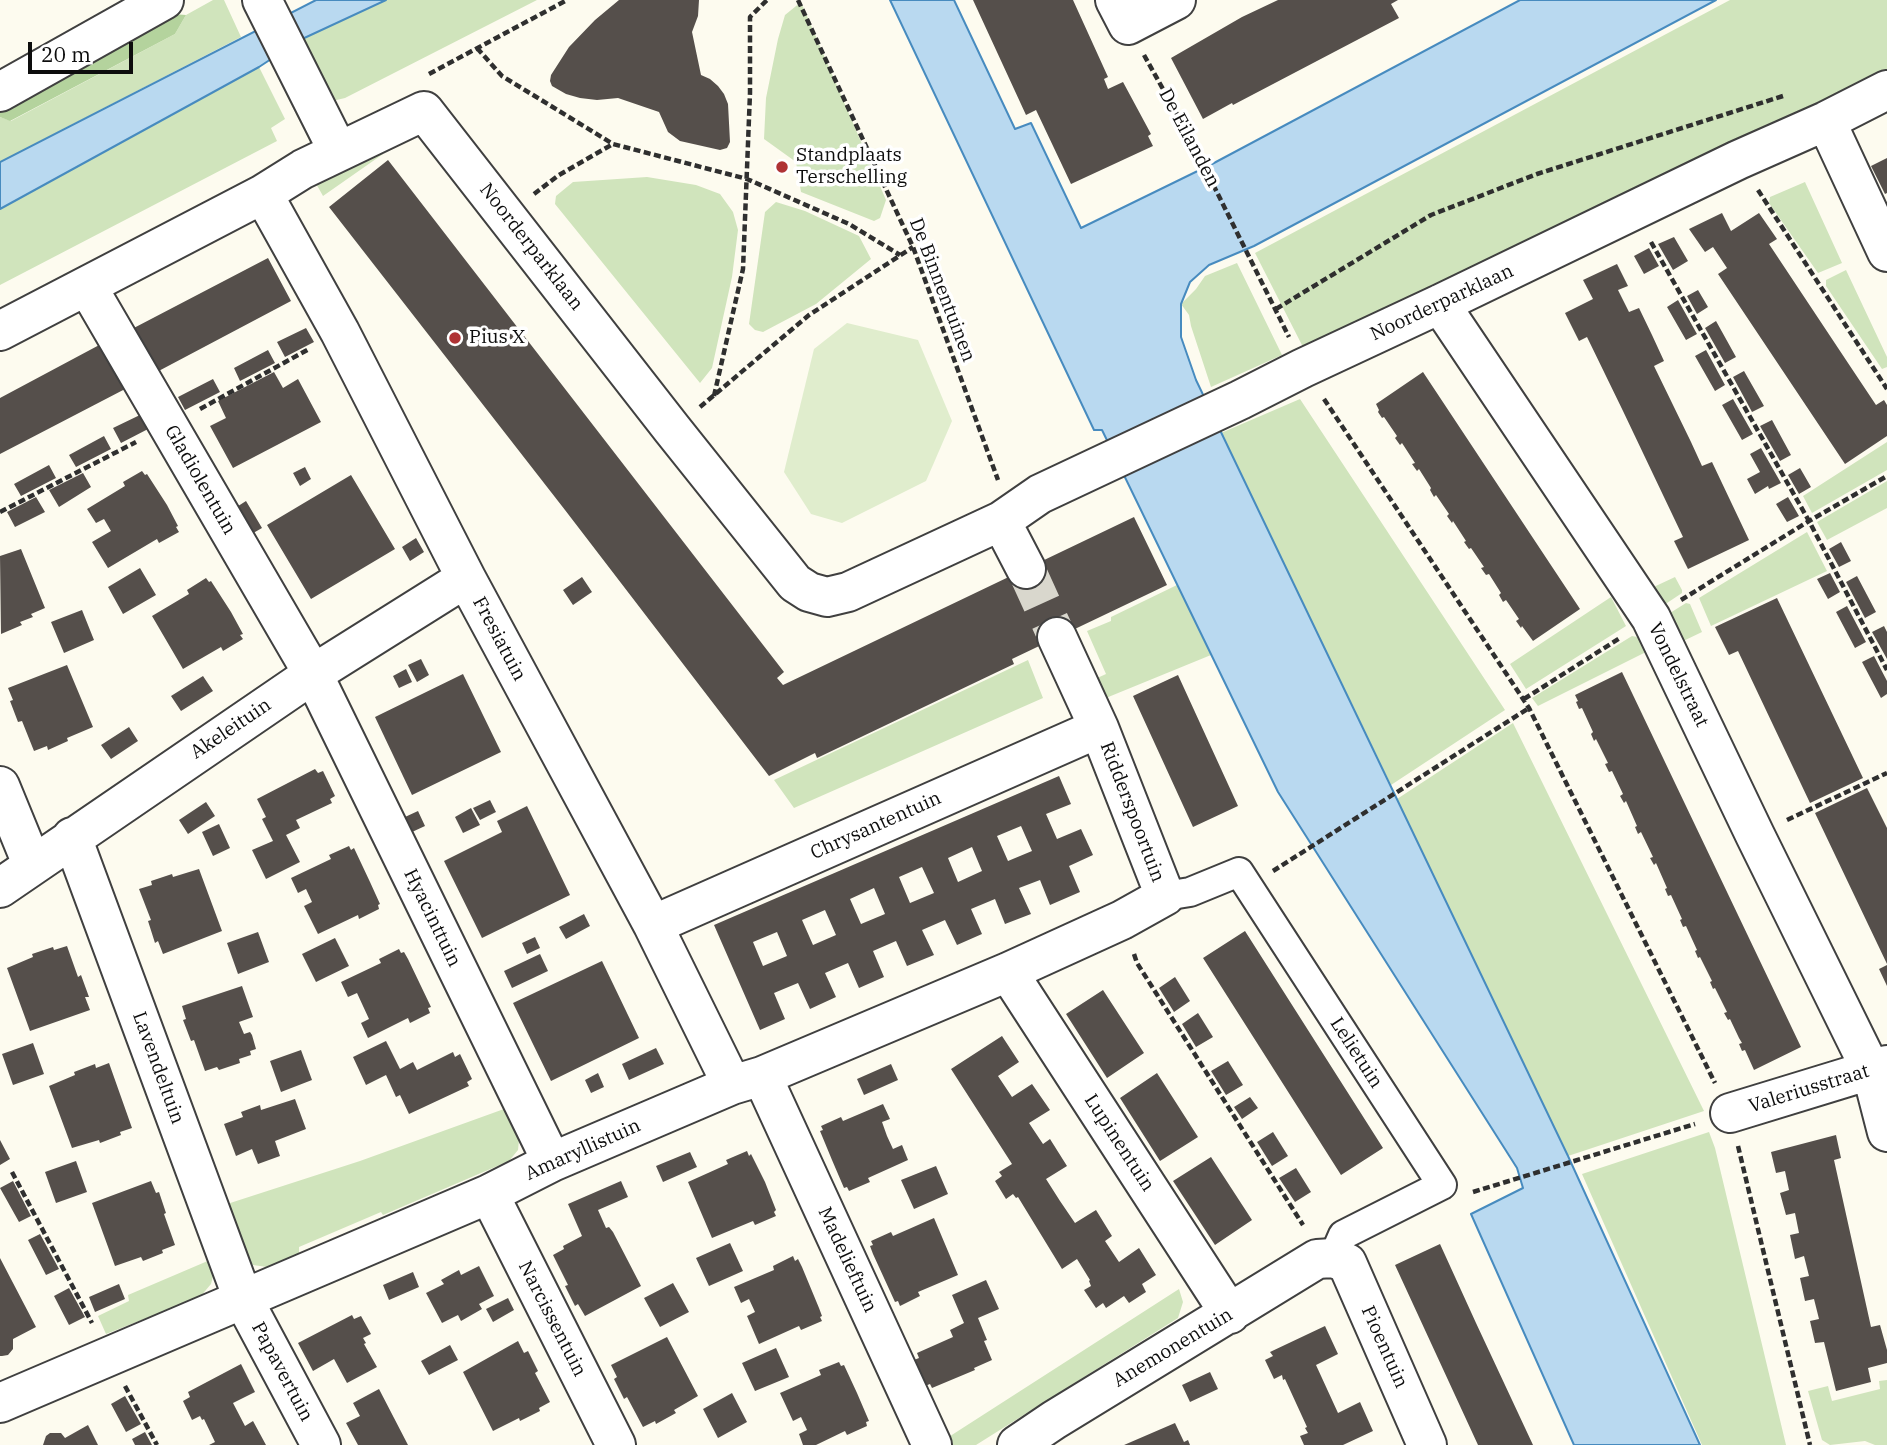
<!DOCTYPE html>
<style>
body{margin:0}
#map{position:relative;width:1887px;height:1445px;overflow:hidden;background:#fdfbef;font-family:"IBM Plex Serif",serif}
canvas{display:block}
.scale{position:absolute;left:28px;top:42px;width:105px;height:32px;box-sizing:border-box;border:4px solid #0d0d0d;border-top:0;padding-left:9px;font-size:21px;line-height:24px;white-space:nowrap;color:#0d0d0d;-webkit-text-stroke:5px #fff;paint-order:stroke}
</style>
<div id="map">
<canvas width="1887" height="1445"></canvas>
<div class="scale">20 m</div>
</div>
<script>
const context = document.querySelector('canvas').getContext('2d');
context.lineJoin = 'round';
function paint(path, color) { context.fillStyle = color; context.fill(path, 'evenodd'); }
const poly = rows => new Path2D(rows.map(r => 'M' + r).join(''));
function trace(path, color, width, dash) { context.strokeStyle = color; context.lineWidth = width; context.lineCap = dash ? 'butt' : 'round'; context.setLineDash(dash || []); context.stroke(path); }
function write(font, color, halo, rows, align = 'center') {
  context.font = font + ' "IBM Plex Serif",serif'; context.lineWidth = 7; context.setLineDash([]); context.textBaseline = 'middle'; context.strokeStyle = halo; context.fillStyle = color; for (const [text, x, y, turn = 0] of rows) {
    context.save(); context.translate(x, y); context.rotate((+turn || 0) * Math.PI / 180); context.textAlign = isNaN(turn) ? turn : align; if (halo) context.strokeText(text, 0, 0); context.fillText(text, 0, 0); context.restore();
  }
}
paint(poly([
 [213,0,224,0,241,37,0,162,0,117,11,121,175,34,186,15],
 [386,0,537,0,345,98,328,102,300,40],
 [1730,0,1887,0,1887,69,1304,349,1255,253],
 [801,2,886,200,880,218,874,221,801,192,796,162,764,139,766,98,778,39,785,15],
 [259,67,285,119,271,128,277,141,0,285,0,209],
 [378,148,383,154,323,196,314,180],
 [647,177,696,185,720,194,733,212,738,230,732,277,712,368,700,383,555,204,556,196,573,182],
 [1805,182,1842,263,1818,273,1769,203,1770,197],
 [776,202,805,211,859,236,871,259,816,304,763,332,755,330,749,324,765,212],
 [1237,263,1282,355,1211,387,1191,326,1189,315,1181,304,1196,289,1205,276],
 [1846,270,1887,357,1887,367,1882,369,1826,286,1826,280],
 [1300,399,1505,710,1391,785,1221,433],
 [1887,442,1887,470,1812,513,1803,496],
 [1887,481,1887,508,1827,540,1817,522],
 [1807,532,1827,571,1711,626,1699,598],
 [1675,577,1682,590,1682,593,1658,609,1643,592],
 [1177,585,1211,655,1101,700,1093,680,1106,674,1087,631,1111,621,1111,617],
 [1611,597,1626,626,1526,689,1510,664],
 [1686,603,1690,604,1702,632,1677,644,1662,618],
 [1632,636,1637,637,1646,652,1538,706,1532,698],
 [1028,660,1043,698,794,808,774,780],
 [1513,723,1704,1111,1568,1156,1397,799],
 [504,1109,519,1140,518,1150,509,1161,383,1215,381,1212,299,1247,299,1253,267,1267,253,1265,244,1255,224,1205,360,1161],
 [1709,1132,1715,1148,1786,1445,1702,1445,1582,1174],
 [210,1260,214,1272,211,1284,200,1297,106,1334,98,1316,129,1301,128,1295],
 [1179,1289,1183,1302,1178,1318,976,1445,949,1445,944,1440],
 [1887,1380,1887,1445,1875,1445,1865,1441,1830,1445,1822,1440,1808,1391,1828,1386,1832,1401,1880,1389,1879,1381]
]), '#d0e4bc');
paint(poly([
 [147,12,186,15,175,34,10,121,0,117,0,110]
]), '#b4d39d');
paint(poly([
 [847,323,918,340,952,421,926,481,842,523,811,514,784,472,814,349]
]), '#e0edcd');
const water = poly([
 [316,0,386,0,300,40,259,67,0,209,0,162,316,0],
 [890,0,954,0,1015,129,1031,123,1081,228,1214,163,1520,0,1716,0,1254,246,1209,265,1190,282,1181,304,1181,337,1196,380,1568,1156,1700,1445,1574,1445,1471,1214,1523,1188,1517,1168,1278,792,1102,430,1094,430,890,0]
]);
paint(water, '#b9d9f0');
trace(water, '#478bbf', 2);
paint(poly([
 [619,0,699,0,698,16,692,32,701,75,710,79,718,86,724,94,728,104,730,142,727,148,720,150,680,141,668,132,659,112,618,98,597,100,580,98,566,94,552,86,550,81,551,75,569,47,595,20],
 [973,0,1073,0,1108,77,1104,79,1108,89,1123,82,1151,134,1148,136,1153,146,1071,184,1036,110,1026,115],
 [1278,0,1398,0,1391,4,1399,18,1233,105,1232,103,1203,119,1171,58,1242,17],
 [1887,158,1887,193,1885,194,1871,166],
 [388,160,784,672,777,678,783,685,1134,517,1167,585,1012,659,1014,664,817,758,815,753,769,776,565,510,329,207],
 [1722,213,1731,231,1759,213,1777,239,1769,244,1846,360,1876,405,1884,400,1887,405,1887,436,1845,464,1718,274,1727,268,1713,247,1705,252,1689,229],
 [1674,237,1688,261,1673,270,1658,244],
 [1649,248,1659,266,1644,274,1634,256],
 [268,258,291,301,153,374,130,330],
 [1617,264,1628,286,1618,290,1629,312,1639,308,1652,335,1664,361,1654,366,1691,442,1702,466,1712,462,1749,540,1688,569,1674,541,1683,537,1623,411,1587,337,1579,341,1565,313,1593,299,1583,280],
 [1698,290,1708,307,1697,314,1687,296],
 [1678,300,1697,334,1686,340,1667,307],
 [1716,321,1736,357,1725,363,1705,328],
 [306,328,314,342,285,357,277,342],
 [103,343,127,388,0,454,0,398],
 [268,350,275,363,240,381,234,368],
 [1706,350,1725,385,1715,391,1695,356],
 [1744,371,1764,406,1752,412,1733,377],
 [274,372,283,388,298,379,321,422,233,468,210,426,226,418,218,401],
 [1423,372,1580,609,1533,641,1522,626,1521,628,1516,621,1519,619,1506,600,1503,602,1499,595,1501,593,1489,574,1486,575,1481,568,1484,567,1471,548,1469,549,1464,542,1466,541,1453,521,1452,523,1447,516,1449,514,1436,495,1434,497,1430,490,1431,488,1419,469,1417,471,1412,464,1415,463,1402,443,1400,445,1395,438,1397,436,1384,417,1382,418,1378,412,1379,410,1376,404],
 [213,379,220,392,185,410,178,397],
 [1733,399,1753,434,1742,440,1722,405],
 [142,414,150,428,121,443,113,428],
 [1772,420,1791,455,1780,461,1760,426],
 [104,436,111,449,76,467,69,455],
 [1761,448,1781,483,1769,489,1768,486,1755,494,1747,479,1760,472,1750,454],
 [49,465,56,478,21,496,14,484],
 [305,467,311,479,300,486,293,473],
 [1800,468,1811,487,1799,494,1788,475],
 [142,471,145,475,147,474,167,505,178,526,176,527,179,532,159,543,157,539,108,568,92,542,111,531,104,519,96,523,87,509,125,486,123,482],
 [83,473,91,487,59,507,49,490],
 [351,475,395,549,311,599,267,525],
 [36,497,45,512,15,527,7,512],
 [1788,497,1799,516,1787,522,1776,504],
 [246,501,262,528,248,536,232,510],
 [416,538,424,552,410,561,402,547],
 [1841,542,1851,561,1839,567,1829,549],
 [21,549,45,608,31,614,33,617,20,622,22,625,1,634,0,556],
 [140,568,156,595,123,614,108,587],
 [1830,573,1840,592,1828,599,1817,579],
 [1857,576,1876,612,1865,618,1846,582],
 [582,577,592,592,573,605,563,590],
 [206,578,209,582,211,581,231,612,243,634,240,635,243,639,223,651,221,647,183,669,152,616,189,594,187,590],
 [1777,598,1863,778,1810,803,1738,651,1729,655,1715,627],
 [1847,606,1866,642,1855,648,1836,612],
 [82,610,94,640,64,653,51,622],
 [1884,626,1887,632,1887,659,1872,632],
 [1874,656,1887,681,1887,694,1881,698,1862,662],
 [421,659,429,675,417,682,408,665],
 [67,665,93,727,67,738,68,741,48,750,47,746,34,751,22,721,18,722,10,701,13,700,8,688],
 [406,669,412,682,399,688,393,676],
 [1622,672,1801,1047,1754,1070,1745,1050,1742,1051,1739,1044,1742,1043,1739,1038,1730,1019,1728,1020,1724,1013,1727,1012,1715,988,1713,989,1710,982,1712,981,1700,957,1698,958,1695,951,1697,950,1686,926,1683,927,1680,920,1682,919,1671,895,1668,896,1665,889,1667,888,1656,863,1654,865,1650,858,1653,857,1641,832,1638,834,1635,827,1637,826,1626,801,1624,803,1620,796,1623,794,1612,771,1609,772,1605,764,1608,763,1596,739,1594,741,1591,734,1593,732,1582,708,1579,709,1576,702,1578,701,1575,695],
 [463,674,501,752,412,795,375,717],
 [1178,675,1238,806,1193,827,1133,696],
 [203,676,213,691,181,711,171,696],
 [129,727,138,741,111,759,101,745],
 [315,769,318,773,323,771,335,796,330,799,332,803,296,820,300,828,286,835,300,862,266,879,252,850,273,841,262,819,266,817,257,799],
 [1059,776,1071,804,1046,814,1057,839,1081,829,1093,855,1069,866,1080,892,1050,905,1040,880,1019,888,1031,914,1005,924,995,899,971,909,982,934,957,945,945,920,922,930,934,955,907,966,896,941,873,951,884,977,859,988,848,963,825,973,836,997,810,1009,798,983,774,993,785,1019,760,1030,714,925],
 [1021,826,1032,851,1008,861,997,836],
 [972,847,982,871,958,882,948,858],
 [922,867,934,893,910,903,899,877],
 [874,888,885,914,861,924,850,899],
 [825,910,836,935,813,945,802,920],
 [777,932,787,956,763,966,753,942],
 [1867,788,1887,828,1887,964,1815,813],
 [490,800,496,812,480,820,473,808],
 [206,802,215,816,188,834,179,820],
 [527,806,570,895,482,938,444,861,502,832,497,821],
 [471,808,480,825,463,833,455,817],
 [418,811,425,826,412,832,405,817],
 [219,824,230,848,213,856,202,832],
 [349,846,351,850,354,848,370,882,380,904,378,905,379,909,359,919,358,915,318,934,304,906,312,902,306,889,298,893,291,878,331,859,329,855],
 [199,869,222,931,163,954,158,941,155,943,148,921,151,920,139,889,152,885,151,881,172,874,173,877],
 [584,914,590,926,566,939,559,927],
 [1245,931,1383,1148,1341,1175,1203,958],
 [258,932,269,962,238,974,227,943],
 [535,937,540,948,527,954,522,943],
 [335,938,349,966,316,982,302,954],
 [67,946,78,977,81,975,89,997,85,997,90,1010,30,1031,7,968,33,957,32,954,53,947,54,950],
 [399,949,401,953,404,952,408,959,431,1007,428,1008,430,1013,410,1023,408,1018,368,1038,361,1023,369,1019,357,993,348,997,341,982,381,963,379,959],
 [540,954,548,971,512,988,504,971],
 [602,961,639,1038,551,1081,513,1003],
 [1887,965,1887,986,1879,969],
 [1175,977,1190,1001,1174,1012,1159,988],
 [242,986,253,1017,239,1022,244,1034,250,1032,252,1035,256,1049,250,1051,251,1055,239,1059,240,1063,219,1070,217,1067,205,1071,194,1040,191,1041,183,1020,186,1019,182,1006],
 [1103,990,1144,1053,1107,1078,1066,1014],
 [1198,1013,1213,1037,1196,1047,1182,1024],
 [1002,1036,1019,1062,998,1076,1012,1097,1032,1084,1050,1110,1029,1123,1043,1144,1050,1139,1067,1166,1046,1179,1060,1201,1075,1223,1096,1210,1112,1236,1105,1241,1119,1262,1139,1248,1156,1275,1142,1284,1146,1292,1129,1303,1124,1296,1106,1308,1103,1303,1096,1308,1084,1290,1091,1286,1089,1281,1090,1280,1077,1259,1062,1269,1018,1197,1016,1198,1013,1194,1006,1199,995,1181,1002,1176,999,1172,1012,1164,951,1069],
 [386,1041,400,1069,413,1062,417,1070,453,1052,455,1057,460,1054,472,1079,467,1082,469,1086,409,1114,400,1095,396,1097,386,1075,366,1085,353,1057],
 [33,1043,44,1074,13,1085,2,1054],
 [656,1048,664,1064,629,1080,622,1064],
 [301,1050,312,1080,281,1092,270,1061],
 [1228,1061,1243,1085,1226,1095,1211,1071],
 [109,1063,132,1128,120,1132,121,1135,100,1143,99,1140,72,1148,49,1086,75,1075,74,1072,95,1064,96,1068],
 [891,1064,898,1080,864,1095,857,1079],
 [598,1073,604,1087,591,1093,585,1080],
 [1157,1073,1198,1137,1160,1161,1120,1098],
 [1250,1097,1258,1108,1242,1119,1234,1107],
 [295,1099,306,1129,275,1141,280,1156,258,1164,252,1149,236,1156,224,1124,243,1117,241,1112,260,1105,261,1110],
 [883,1104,890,1119,882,1122,887,1136,893,1149,902,1145,908,1160,868,1178,870,1182,849,1191,847,1187,844,1188,832,1160,820,1131,823,1130,821,1126,841,1117,843,1121],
 [1273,1132,1288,1156,1272,1166,1257,1142],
 [1836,1135,1841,1158,1834,1160,1871,1327,1880,1325,1887,1350,1887,1363,1868,1368,1871,1382,1836,1391,1824,1342,1815,1343,1810,1321,1819,1319,1814,1299,1805,1301,1800,1278,1809,1276,1804,1256,1795,1259,1790,1235,1799,1233,1795,1213,1786,1215,1780,1193,1789,1190,1785,1171,1776,1173,1771,1152],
 [0,1140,10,1159,0,1165],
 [747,1151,749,1156,751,1154,765,1182,776,1210,774,1212,776,1216,755,1225,753,1221,712,1238,688,1182,728,1164,726,1160],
 [690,1152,697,1167,663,1182,656,1166],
 [1211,1157,1252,1220,1215,1245,1173,1181],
 [76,1161,87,1192,56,1203,45,1172],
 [936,1166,948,1194,914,1209,901,1180],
 [1296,1168,1311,1192,1295,1202,1279,1178],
 [13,1181,31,1216,19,1222,0,1188],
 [151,1181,156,1193,159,1192,166,1213,164,1214,175,1245,162,1250,163,1253,143,1261,141,1257,115,1266,92,1203],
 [621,1181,628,1197,598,1210,606,1228,609,1227,613,1232,641,1286,585,1316,578,1304,575,1306,565,1286,568,1285,553,1255,564,1249,563,1246,582,1236,568,1204],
 [934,1218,958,1275,918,1292,920,1296,900,1306,898,1301,895,1302,873,1254,870,1246,873,1245,871,1241,891,1232,893,1236],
 [40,1234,59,1269,46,1275,28,1240],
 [730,1243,743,1271,709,1286,696,1258],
 [1440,1244,1476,1323,1533,1445,1478,1445,1395,1265],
 [793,1256,795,1261,798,1259,802,1267,819,1308,822,1316,820,1317,822,1321,801,1330,799,1326,759,1344,747,1316,755,1312,749,1299,741,1303,734,1287,774,1270,773,1266],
 [0,1258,36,1327,13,1339,13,1349,8,1355,2,1356,0,1356],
 [479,1266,494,1296,479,1304,482,1309,461,1321,458,1315,442,1323,426,1293,444,1284,441,1280,459,1270,461,1275],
 [413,1272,419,1287,389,1300,383,1285],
 [986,1280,999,1309,978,1318,987,1340,984,1341,992,1360,974,1368,975,1370,932,1388,930,1384,925,1386,914,1360,919,1358,917,1353,953,1337,950,1330,964,1323,952,1295],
 [673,1283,689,1312,660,1327,644,1298],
 [119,1284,125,1299,95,1312,89,1297],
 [69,1288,85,1317,69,1325,54,1296],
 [508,1298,514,1310,493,1322,486,1309],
 [352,1315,354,1319,361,1316,371,1334,363,1338,366,1343,364,1344,377,1367,347,1383,334,1359,313,1371,298,1343],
 [1325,1326,1338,1354,1316,1365,1338,1413,1360,1402,1373,1431,1343,1445,1304,1445,1300,1436,1308,1433,1305,1428,1307,1427,1285,1379,1283,1380,1282,1375,1274,1379,1265,1360,1273,1356,1270,1352],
 [667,1337,698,1396,674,1410,676,1413,656,1424,655,1421,643,1427,627,1397,624,1399,614,1379,617,1377,611,1365],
 [518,1341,524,1353,528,1351,538,1371,535,1373,550,1402,539,1408,540,1411,520,1421,519,1418,493,1431,463,1372],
 [450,1345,458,1360,429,1375,421,1361],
 [776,1348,789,1377,755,1391,742,1363],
 [839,1362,841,1366,844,1365,857,1393,869,1421,866,1422,867,1426,847,1435,845,1431,816,1445,803,1445,799,1434,807,1430,801,1417,793,1421,780,1393,821,1375,819,1370],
 [241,1364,255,1392,233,1403,245,1426,253,1421,266,1445,209,1445,215,1442,204,1419,202,1420,200,1416,192,1420,183,1401,190,1397,188,1392],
 [1210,1372,1218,1389,1190,1402,1182,1385],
 [379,1389,408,1445,358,1445,346,1423,360,1416,353,1403],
 [732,1393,747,1422,718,1438,703,1409],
 [125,1396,141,1424,126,1432,111,1404],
 [1175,1423,1184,1442,1188,1440,1190,1445,1124,1445],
 [88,1425,98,1445,43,1445,46,1436,50,1433,61,1433,65,1438],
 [145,1432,152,1445,135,1445,132,1439]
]), '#554f4b');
trace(poly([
 [1026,569,1057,637]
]), '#d9d7cd', 38, [38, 19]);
const pedestrian = poly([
 [1165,896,1190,892,1239,872,1442,1185,1343,1235,1333,1258]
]);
const minor = poly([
 [262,0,338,151],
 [1115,0,1128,25,1176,0],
 [0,92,164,0],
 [1826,121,1887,252],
 [263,194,340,332,466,578,653,925,732,1085],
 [87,286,313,674,552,1162],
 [1440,304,1651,618,1755,835,1871,1070,1887,1132],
 [0,331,263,194,303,169,424,111,672,429,795,583,809,592,827,597,848,592,1001,521,1040,494,1240,400,1303,368,1440,304,1738,160,1826,121,1887,90],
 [1001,521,1026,569],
 [0,786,32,864],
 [72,837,243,1299,321,1445],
 [0,888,313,674,466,578],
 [653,925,1099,728],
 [1008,972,1230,1314],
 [762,1076,932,1445],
 [1730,1113,1887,1065],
 [489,1194,616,1445],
 [0,1403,489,1194,552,1162,732,1085,762,1076,1008,972,1122,920,1165,896,1099,728,1057,637],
 [1017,1445,1054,1420,1317,1259,1333,1258,1347,1263,1427,1445]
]);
trace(pedestrian, '#404040', 32);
trace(minor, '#404040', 42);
trace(poly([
 [798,0,913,247,998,480],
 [477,48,502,76,613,144,747,179,849,224,900,255],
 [1144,55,1188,134,1289,337],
 [429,74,567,0],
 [1758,190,1887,389],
 [534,194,559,175,613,144],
 [1651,242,1809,521,1887,670],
 [1276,309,1431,215,1537,174,1783,96],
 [714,396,743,269,750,93,750,17,767,0],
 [1324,399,1529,708,1715,1083],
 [700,407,809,315,913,247],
 [200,409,309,349],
 [0,512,136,442],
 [1681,600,1809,521,1887,476],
 [1524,699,1620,638],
 [1787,820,1887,773],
 [1273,871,1529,708],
 [1134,954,1137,963,1303,1225],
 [1738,1146,1810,1445],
 [12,1172,92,1323],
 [1473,1192,1695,1124],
 [125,1386,157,1445]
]), '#2f2f2f', 4.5, [7, 3.5]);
trace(pedestrian, '#fff', 28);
trace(minor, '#fff', 38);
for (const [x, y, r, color] of [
 [782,167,7,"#af3335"],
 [455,338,7,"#af3335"]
]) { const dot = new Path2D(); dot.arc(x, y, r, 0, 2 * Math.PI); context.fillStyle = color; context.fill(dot); trace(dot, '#fff', 2.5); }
write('19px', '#0d0d0d', '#fff', [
 ["De Eilanden",1189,138,62],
 ["Noorderparklaan",531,247,52],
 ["De Binnentuinen",942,290,69],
 ["Noorderparklaan",1442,303,-25],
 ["Gladiolentuin",200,480,60],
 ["Fresiatuin",499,639,62],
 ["Vondelstraat",1678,675,64],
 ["Akeleituin",231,729,-34],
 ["Ridderspoortuin",1132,812,69],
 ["Chrysantentuin",876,826,-24],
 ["Hyacinttuin",432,918,64],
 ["Lelietuin",1356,1053,57],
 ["Lavendeltuin",158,1068,70],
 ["Valeriusstraat",1809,1089,-17],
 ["Lupinentuin",1119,1143,57],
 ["Amaryllistuin",583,1150,-24],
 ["Madelieftuin",847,1260,65],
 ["Narcissentuin",552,1319,63],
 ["Pioentuin",1384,1347,66],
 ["Anemonentuin",1173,1348,-31],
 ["Papavertuin",282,1372,62]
]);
write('19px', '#0d0d0d', '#fff', [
 ["Standplaats",796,156],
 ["Terschelling",796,178],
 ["Pius X",469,338]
], 'left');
</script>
